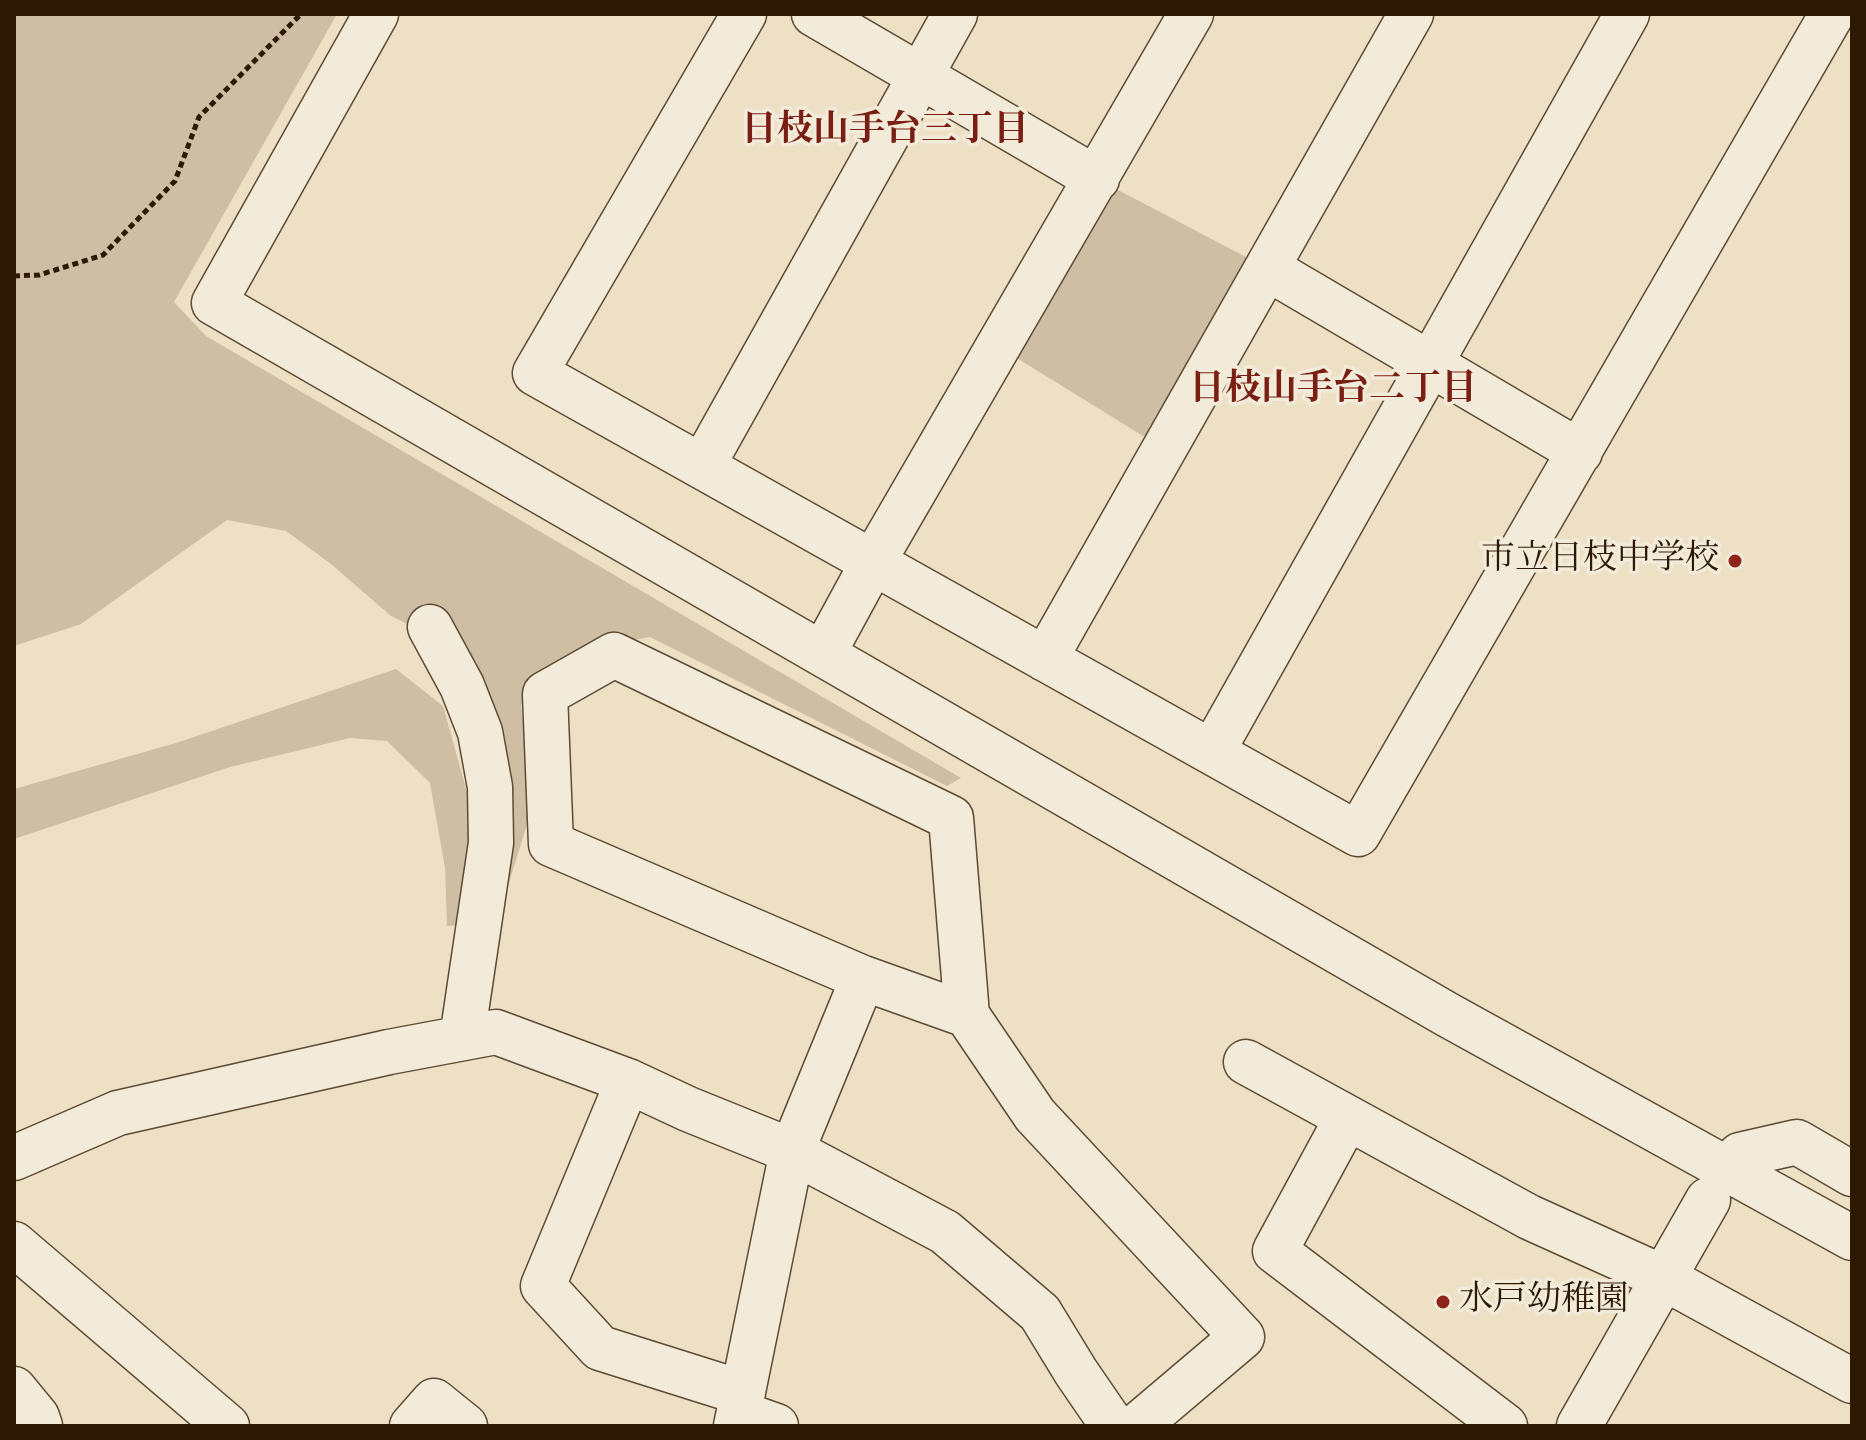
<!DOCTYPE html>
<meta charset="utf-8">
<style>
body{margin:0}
#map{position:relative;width:1866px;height:1440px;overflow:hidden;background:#ede0c5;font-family:"IM FELL Double Pica",serif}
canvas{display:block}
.frame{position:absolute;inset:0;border:16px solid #2e1904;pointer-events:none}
</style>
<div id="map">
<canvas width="1866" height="1440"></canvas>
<div class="frame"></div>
</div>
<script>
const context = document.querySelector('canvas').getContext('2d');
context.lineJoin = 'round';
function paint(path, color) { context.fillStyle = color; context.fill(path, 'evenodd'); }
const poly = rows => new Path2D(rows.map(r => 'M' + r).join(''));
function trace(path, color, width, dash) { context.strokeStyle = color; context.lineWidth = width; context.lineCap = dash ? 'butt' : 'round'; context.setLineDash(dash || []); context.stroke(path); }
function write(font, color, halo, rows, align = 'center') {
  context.font = font + ' "IM FELL Double Pica","Noto Serif JP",serif'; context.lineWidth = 7; context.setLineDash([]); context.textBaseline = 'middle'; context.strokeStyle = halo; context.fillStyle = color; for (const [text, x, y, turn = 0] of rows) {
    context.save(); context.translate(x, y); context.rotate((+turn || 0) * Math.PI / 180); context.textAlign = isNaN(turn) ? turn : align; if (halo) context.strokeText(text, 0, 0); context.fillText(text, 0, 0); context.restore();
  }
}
paint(poly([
 [14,14,337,14,174,302,206,336,961,778,947,786,650,637,604,645,521,705,533,805,491,941,451,645,391,616,331,564,286,531,227,520,81,624,14,646],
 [1097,179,1267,268,1164,449,999,347],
 [396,669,443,706,473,814,462,925,447,926,445,868,430,783,387,741,350,738,230,767,14,839,14,789,176,743]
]), '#cdbea4');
const minor = poly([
 [376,14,214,303,1448,1015,1852,1238],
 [744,14,535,373,1358,834,1832,14],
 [814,14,1097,179],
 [1267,268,1580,452],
 [703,465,955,14],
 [430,627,462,686,480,732,490,787,491,843,462,1038],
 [823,654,873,562,1191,14],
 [1045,659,1411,14],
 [1212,752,1627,14],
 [967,1015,863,978,551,844,545,694,614,655,951,818,967,1015,1035,1115,1242,1337,1137,1426],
 [1246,1062,1529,1217,1664,1278,1852,1381],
 [628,1081,543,1286,600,1348,743,1393],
 [1347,1118,1275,1251,1505,1426],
 [1740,1155,1797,1142,1852,1174],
 [14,1158,118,1113,389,1052,496,1032,628,1081,688,1109,792,1151,945,1232,1040,1313,1076,1372,1113,1426],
 [14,1244,227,1426],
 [14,1389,37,1417,40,1426],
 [739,1413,776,1426],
 [412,1426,434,1401,465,1426],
 [736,1426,792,1151,863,978],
 [1579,1426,1708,1200]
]);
trace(minor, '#5e4b34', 47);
trace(poly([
 [14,276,39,275,103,255,175,181,199,117,301,14]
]), '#2e1904', 5, [6, 4]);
trace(minor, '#f3ebd9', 44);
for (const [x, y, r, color] of [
 [1735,561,8,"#8f2418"],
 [1443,1302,8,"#8f2418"]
]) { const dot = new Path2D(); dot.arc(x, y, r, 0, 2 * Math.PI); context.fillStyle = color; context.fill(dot); trace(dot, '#f3ebd9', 3); }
write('34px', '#2e1904', '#f3ebd9', [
 ["市立日枝中学校",1719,561],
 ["水戸幼稚園",1459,1302,"left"]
], 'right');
write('bold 36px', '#7a1f14', '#f3ebd9', [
 ["日枝山手台三丁目",885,132],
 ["日枝山手台二丁目",1333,391]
]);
</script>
